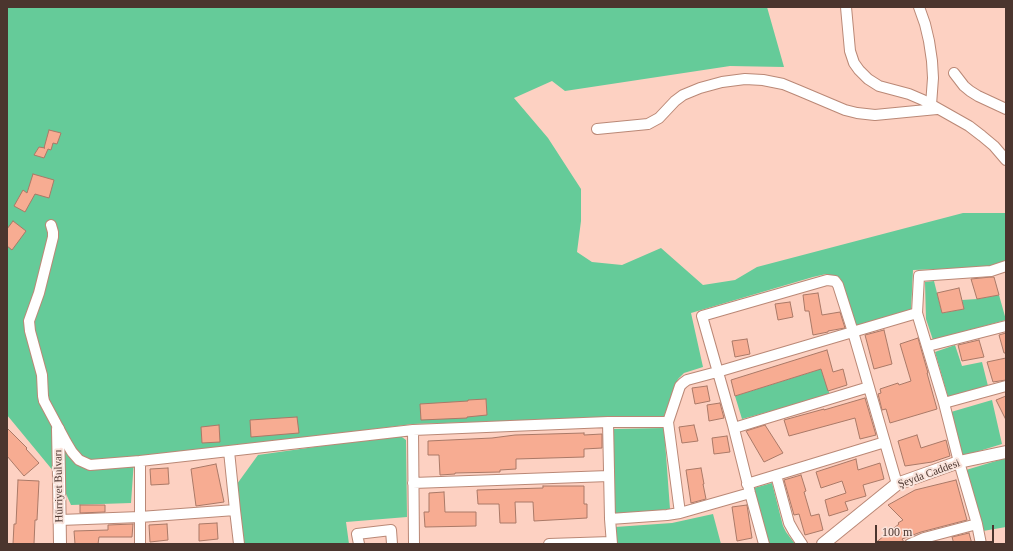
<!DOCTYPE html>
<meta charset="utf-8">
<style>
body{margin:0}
#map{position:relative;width:1013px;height:551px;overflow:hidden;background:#fdd1c2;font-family:Georgia,serif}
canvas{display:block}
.frame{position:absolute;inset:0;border:8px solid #4b352e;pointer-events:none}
.scale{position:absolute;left:875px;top:525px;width:119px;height:18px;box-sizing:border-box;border:2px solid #4b352e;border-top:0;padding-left:5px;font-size:12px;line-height:14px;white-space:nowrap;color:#4b352e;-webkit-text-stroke:3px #fae4dc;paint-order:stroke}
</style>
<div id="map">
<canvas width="1013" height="551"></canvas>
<div class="frame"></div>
<div class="scale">100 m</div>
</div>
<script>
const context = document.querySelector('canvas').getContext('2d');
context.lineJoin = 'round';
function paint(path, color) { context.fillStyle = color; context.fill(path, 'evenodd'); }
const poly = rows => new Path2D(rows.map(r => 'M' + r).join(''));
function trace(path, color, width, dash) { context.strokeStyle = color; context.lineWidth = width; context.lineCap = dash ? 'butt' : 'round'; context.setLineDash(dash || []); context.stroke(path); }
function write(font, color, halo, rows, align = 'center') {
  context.font = font + ' Georgia,serif'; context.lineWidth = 4; context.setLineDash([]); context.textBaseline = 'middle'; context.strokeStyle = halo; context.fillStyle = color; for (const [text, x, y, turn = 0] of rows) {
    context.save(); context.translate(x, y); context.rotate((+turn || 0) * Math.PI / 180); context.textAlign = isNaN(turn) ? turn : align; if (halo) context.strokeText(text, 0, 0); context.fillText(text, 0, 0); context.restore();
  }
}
paint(poly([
 [7,7,767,7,784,67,730,66,565,91,552,81,514,98,548,138,581,189,581,221,577,252,592,262,622,265,661,248,703,285,735,280,757,267,963,213,1006,213,1006,263,993,267,913,270,911,311,856,329,840,278,826,274,813,277,691,313,703,367,684,373,678,379,664,416,413,424,134,460,131,503,71,505,59,478,7,415],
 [934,281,942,313,964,309,962,300,977,299,999,295,1006,320,933,340,926,319,925,282],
 [955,345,962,366,982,362,988,386,948,397,935,352],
 [821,369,830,395,742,419,735,396],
 [992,400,1002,444,963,456,951,412],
 [664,428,670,509,615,515,613,429],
 [399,435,406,440,407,517,346,522,349,544,244,544,237,484,258,455],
 [1006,458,1006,527,983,531,966,470],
 [772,483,783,526,786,532,795,544,768,544,754,488],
 [713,514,721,544,616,544,615,527,672,523]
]), '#65cb99');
const building = poly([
 [49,130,61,133,57,144,53,143,51,150,48,149,44,158,34,155,39,147,45,148,44,148,49,130],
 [33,174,54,180,49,198,35,194,25,212,14,206,23,190,27,193,33,174],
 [13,221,26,231,12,250,7,246,7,229,13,221],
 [991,277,994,277,999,295,977,299,971,279,991,277],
 [959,288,964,309,942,313,937,293,959,288],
 [818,293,822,315,840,312,845,328,828,331,828,332,813,335,809,311,805,311,803,295,818,293],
 [790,302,793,317,778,320,775,304,790,302],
 [884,330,892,364,874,369,865,335,884,330],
 [1006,333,1006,353,1004,353,999,335,1006,333],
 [918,338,928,373,927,373,937,409,890,423,886,409,882,410,878,394,881,393,880,389,898,383,899,385,911,381,900,344,918,338],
 [747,339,750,354,735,357,732,341,747,339],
 [979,340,984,357,962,361,958,345,979,340],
 [827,350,833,372,843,369,847,385,828,391,821,369,735,396,731,380,827,350],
 [1006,358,1006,380,993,382,987,362,1006,358],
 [707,386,710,401,695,404,692,388,707,386],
 [1006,396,1006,420,996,400,1006,396],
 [865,398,876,435,860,439,855,418,789,436,784,420,824,409,824,410,865,398],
 [486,399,487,415,467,417,467,418,421,420,420,404,468,401,468,400,486,399],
 [720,403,724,418,709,421,707,405,720,403],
 [297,417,299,433,251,437,250,420,297,417],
 [219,425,220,442,202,443,201,427,219,425],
 [694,425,698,441,682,443,679,427,694,425],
 [765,425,783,453,764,462,746,431,765,425],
 [7,428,27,448,26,449,39,463,24,476,7,456,7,428],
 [584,433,584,435,602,434,602,448,584,449,584,457,516,459,516,469,500,470,500,472,455,473,455,474,440,475,439,455,428,455,428,441,492,438,515,435,584,433],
 [917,435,921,448,946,440,950,456,932,462,905,466,898,441,917,435],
 [727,436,730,452,714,454,712,438,727,436],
 [856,459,858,470,880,463,884,479,863,485,866,496,845,502,848,510,829,516,825,500,846,493,842,481,821,488,816,472,856,459],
 [216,464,224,502,196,506,191,469,216,464],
 [168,468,169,484,151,485,150,469,168,468],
 [701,468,704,484,703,484,706,499,691,503,686,470,701,468],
 [801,475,806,491,804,492,811,516,819,514,823,530,805,535,799,514,794,515,784,480,801,475],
 [18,480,39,481,37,520,35,520,34,544,13,544,14,524,16,524,18,480],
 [956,480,967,520,921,532,902,539,904,542,904,544,874,544,899,524,898,523,903,520,888,505,915,490,956,480],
 [543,486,584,486,584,504,587,504,587,518,534,521,533,502,515,502,516,523,500,523,499,504,478,504,477,490,543,488,543,486],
 [444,492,445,512,476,512,476,526,425,527,424,512,429,512,429,493,444,492],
 [80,505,105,505,105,512,80,513,80,505],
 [747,505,752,538,737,541,732,507,747,505],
 [217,523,218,539,199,541,199,524,217,523],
 [133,524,132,537,99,537,98,544,75,544,74,531,108,530,108,525,133,524],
 [167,524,168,540,150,542,149,525,167,524],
 [969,533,972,544,954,544,952,537,969,533]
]);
paint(building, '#f7ac92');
trace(building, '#aa7967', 1);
const minor = poly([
 [846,7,850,51,854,63,859,70,868,79,879,86,909,94,923,100,969,126,982,136,994,146,1006,160],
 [919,7,925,24,929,41,932,61,933,78,931,105],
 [954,73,964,86,970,91,978,96,1006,109],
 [597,129,648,124,659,118,675,101,683,95,700,88,722,82,745,79,763,80,783,84,800,91,845,110,857,113,875,115,937,109],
 [51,225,53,232,53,237,39,293,29,321,30,331,42,375,43,396,44,401,66,442,72,452,79,460,90,465,140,461],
 [928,346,1006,326],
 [944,403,1006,386],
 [608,422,610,519,612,544],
 [734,428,869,387],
 [413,430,414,544],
 [229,451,235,510],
 [776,475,789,523,794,532,802,544],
 [413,483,609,476],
 [747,484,885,442],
 [750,493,680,513,668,422,680,386,683,383,687,380,717,372,917,313],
 [610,519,667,515,680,513],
 [60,520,140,517,235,510,239,544],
 [140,544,140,461,229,451,413,430,608,422,668,422],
 [359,544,357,534,391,530,392,544],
 [549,544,611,542],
 [764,544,750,493,733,425,702,316,827,280,835,281,838,285,853,332,897,484],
 [910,544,924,538,977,524],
 [981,544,977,524,959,462,944,403,917,313,919,276,991,271,1006,266]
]);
const major = poly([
 [58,429,59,478,60,544],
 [823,544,897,484,959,462,1006,452]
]);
trace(minor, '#ba8876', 12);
trace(major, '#ba8876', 14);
trace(minor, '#fff', 10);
trace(major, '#fff', 12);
write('11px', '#4b352e', '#fae4dc', [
 ["Şeyda Caddesi",929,474,-20],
 ["Hürriyet Bulvarı",59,486,-91]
]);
</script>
